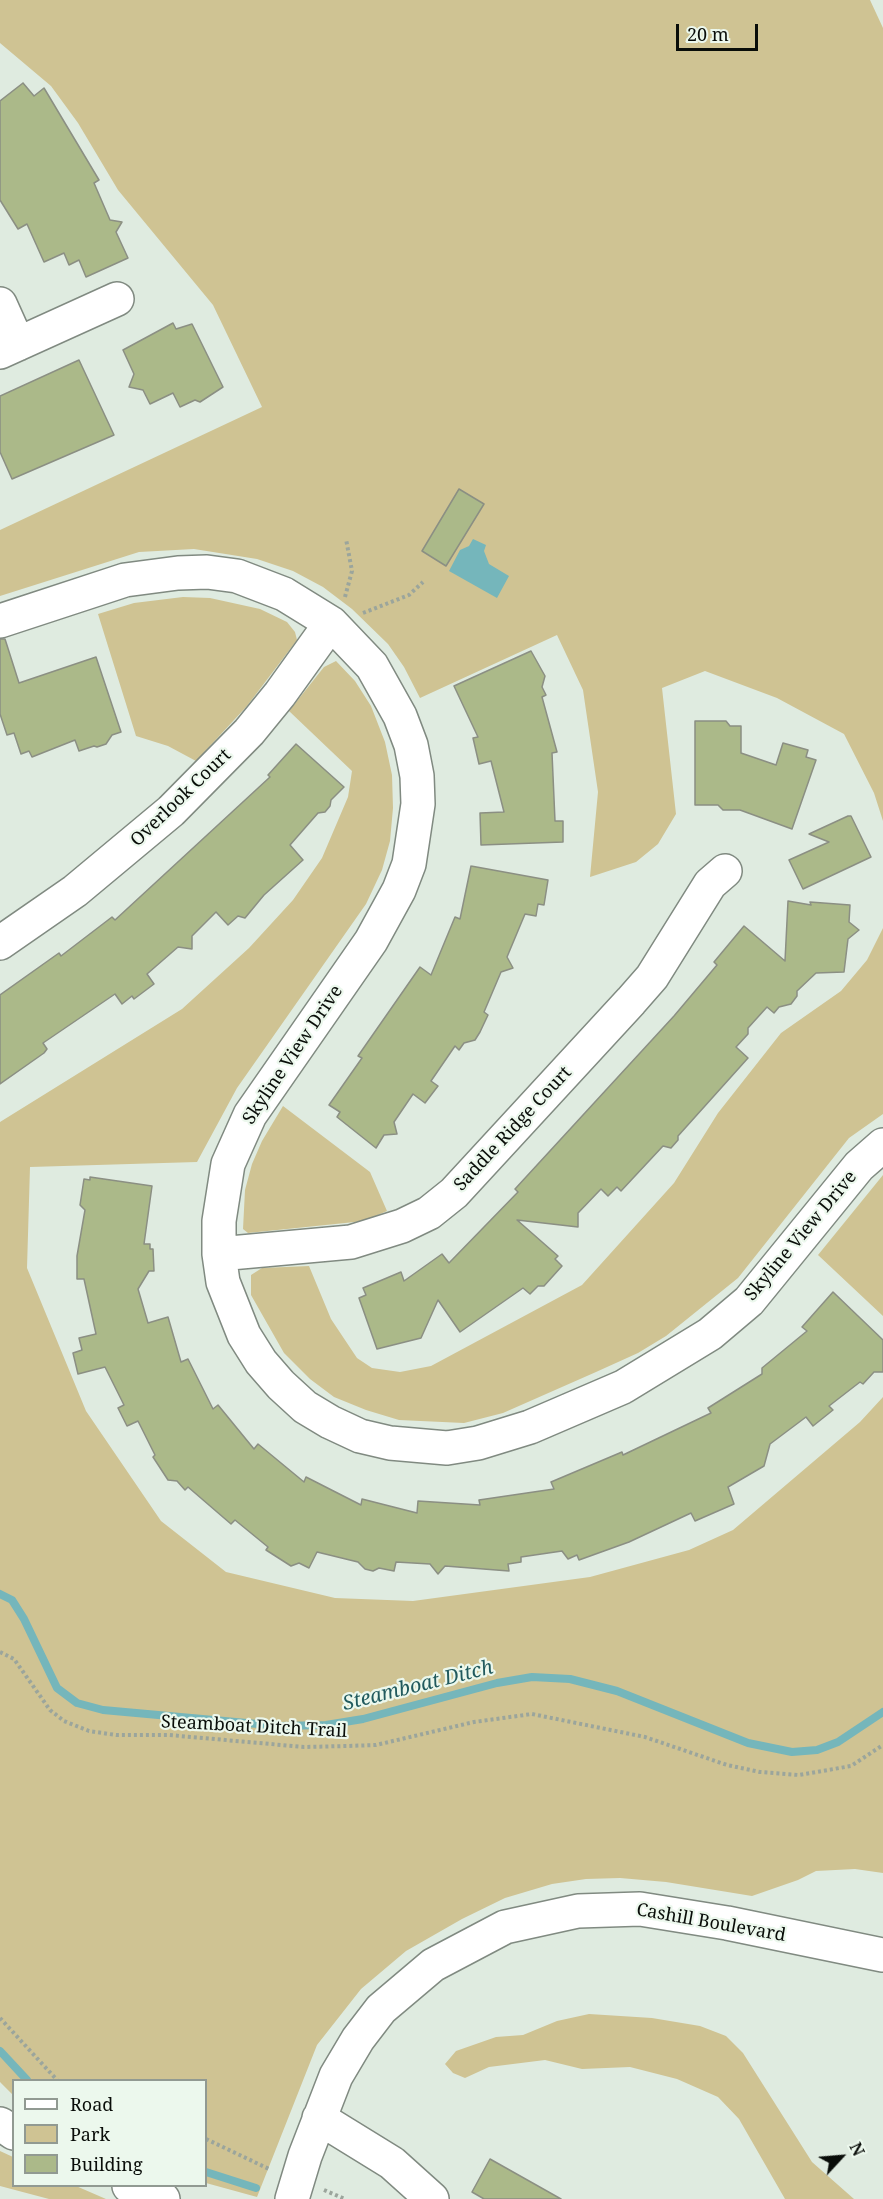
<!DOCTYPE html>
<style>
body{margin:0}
#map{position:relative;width:883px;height:2199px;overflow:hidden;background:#dfebe0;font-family:"Noto Serif",serif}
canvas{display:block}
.legend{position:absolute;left:12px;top:2079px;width:195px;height:108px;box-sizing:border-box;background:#ecf8ed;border:2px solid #919a92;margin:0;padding:8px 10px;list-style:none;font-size:18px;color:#090d09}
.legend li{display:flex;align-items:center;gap:12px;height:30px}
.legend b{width:30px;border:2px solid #919a92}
.north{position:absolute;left:811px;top:2127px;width:60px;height:60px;-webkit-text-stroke:4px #ecf8ed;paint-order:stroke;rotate:64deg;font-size:16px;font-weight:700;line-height:24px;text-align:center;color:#090d09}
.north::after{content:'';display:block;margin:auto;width:21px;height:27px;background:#090d09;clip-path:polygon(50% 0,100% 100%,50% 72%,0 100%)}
.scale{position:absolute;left:676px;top:24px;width:82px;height:27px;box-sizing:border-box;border:3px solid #090d09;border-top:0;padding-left:8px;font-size:18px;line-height:21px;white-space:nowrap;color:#090d09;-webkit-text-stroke:4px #ecf8ed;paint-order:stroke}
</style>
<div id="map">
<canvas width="883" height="2199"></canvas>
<ul class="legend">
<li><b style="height:8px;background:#fff"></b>Road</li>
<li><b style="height:16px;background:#cfc393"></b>Park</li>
<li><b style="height:16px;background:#abb989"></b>Building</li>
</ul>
<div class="north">N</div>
<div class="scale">20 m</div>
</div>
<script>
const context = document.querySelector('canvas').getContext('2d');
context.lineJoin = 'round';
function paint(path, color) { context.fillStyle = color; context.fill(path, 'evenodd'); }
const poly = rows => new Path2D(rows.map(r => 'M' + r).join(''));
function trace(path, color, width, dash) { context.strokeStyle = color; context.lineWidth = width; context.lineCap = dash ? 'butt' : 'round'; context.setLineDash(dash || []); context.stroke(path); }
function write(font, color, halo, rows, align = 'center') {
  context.font = font + ' "Noto Serif",serif'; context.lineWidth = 4.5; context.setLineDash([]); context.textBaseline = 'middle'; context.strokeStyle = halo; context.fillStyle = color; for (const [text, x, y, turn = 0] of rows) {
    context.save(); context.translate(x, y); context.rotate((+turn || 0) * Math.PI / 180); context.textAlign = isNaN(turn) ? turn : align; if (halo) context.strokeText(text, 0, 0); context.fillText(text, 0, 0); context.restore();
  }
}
paint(poly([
 [0,0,870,0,883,28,883,821,874,793,844,734,777,698,705,671,662,688,676,814,658,844,636,862,590,877,598,792,583,690,557,635,420,698,404,667,388,644,352,609,323,587,293,571,257,559,194,549,139,552,0,596,0,530,262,407,213,305,118,190,78,123,51,86,0,43],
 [183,597,210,598,260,609,287,622,295,632,297,640,247,706,196,761,168,746,136,736,98,614,134,603],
 [336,661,355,681,371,706,385,742,392,775,393,808,390,841,382,870,366,904,237,1088,197,1162,30,1167,27,1268,86,1411,161,1521,226,1572,335,1598,413,1601,590,1577,689,1550,733,1530,860,1422,883,1397,883,1873,855,1869,816,1871,798,1880,752,1896,666,1882,620,1878,586,1879,552,1884,505,1898,462,1919,406,1951,361,1989,317,2045,257,2197,206,2183,206,2080,14,2080,13,2095,0,2082,0,1122,182,1009,249,948,293,900,322,858,348,797,352,771,289,711,324,667],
 [883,928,883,1114,849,1138,738,1278,666,1336,638,1353,596,1372,503,1413,464,1423,399,1420,366,1410,334,1397,310,1379,284,1353,251,1295,251,1275,262,1268,309,1266,331,1319,357,1358,372,1368,400,1372,431,1366,582,1285,674,1183,718,1113,781,1033,841,991,867,960],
 [283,1106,370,1172,387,1211,364,1221,345,1223,248,1233,243,1229,245,1190,252,1164,262,1141],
 [883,1175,883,1316,818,1255],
 [589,2014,652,2018,700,2026,726,2036,743,2053,812,2162,854,2199,785,2199,739,2119,718,2097,677,2079,630,2067,582,2069,545,2060,489,2067,465,2078,453,2073,445,2064,456,2051,496,2037,523,2035,557,2021],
 [0,2151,13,2157,14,2186,76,2186,106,2199,49,2199,0,2186]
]), '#cfc393');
paint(poly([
 [473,539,486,545,484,551,489,564,509,576,497,598,449,571,460,550,469,546]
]), '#75b6bb');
trace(poly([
 [0,1594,12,1600,24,1619,57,1688,77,1703,103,1710,280,1726,326,1725,363,1719,497,1683,532,1677,570,1679,617,1691,748,1743,792,1752,817,1750,838,1742,883,1712],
 [0,2051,27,2080],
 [206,2172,256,2188]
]), '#75b6bb', 8);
const building = poly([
 [23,83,34,96,44,88,99,180,94,183,110,220,122,222,116,232,128,258,86,277,79,260,69,265,64,253,44,262,27,224,18,229,0,200,0,101,23,83],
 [173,323,176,329,192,324,223,387,200,402,195,400,180,407,173,393,150,404,143,390,129,387,134,374,123,350,173,323],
 [79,360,114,435,12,479,0,452,0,396,79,360],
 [459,489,484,504,446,566,422,551,459,489],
 [0,639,5,639,19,683,96,657,121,732,112,735,106,744,97,747,94,746,79,751,75,740,32,757,29,751,21,754,14,733,7,735,0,714,0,639],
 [531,651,545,676,542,687,546,695,542,697,557,752,552,753,555,821,563,821,563,842,481,845,480,813,504,812,491,761,479,764,473,738,478,737,454,686,531,651],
 [695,721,726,721,730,726,741,726,741,753,776,765,783,743,808,750,806,757,816,760,792,829,740,810,723,810,718,805,695,805,695,721],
 [296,744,344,787,331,800,330,806,325,812,318,813,290,845,303,860,264,895,245,918,238,916,228,925,216,912,192,936,192,949,178,947,147,974,154,984,134,999,132,996,122,1004,115,994,43,1043,47,1049,44,1053,0,1084,0,995,59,953,61,956,112,917,115,920,270,777,268,775,296,744],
 [848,816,851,816,871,857,803,889,789,860,829,842,809,834,848,816],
 [471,866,548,880,544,905,538,904,536,916,525,914,507,957,513,968,501,972,484,1012,488,1015,480,1032,475,1040,464,1043,459,1050,455,1046,431,1081,438,1086,425,1103,413,1094,394,1122,397,1134,384,1135,376,1148,337,1117,340,1112,329,1105,362,1058,358,1056,420,967,431,975,455,917,460,919,471,866],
 [788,901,811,905,810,902,850,905,849,922,859,930,848,939,844,972,816,973,797,991,797,996,791,1004,779,1007,774,1013,767,1007,748,1028,748,1034,736,1047,748,1058,678,1136,678,1140,671,1148,663,1146,621,1191,617,1187,608,1196,601,1189,578,1213,578,1227,517,1220,558,1256,555,1259,562,1266,544,1286,538,1286,530,1294,523,1288,460,1332,438,1300,421,1338,377,1349,359,1298,366,1295,363,1288,401,1272,404,1281,442,1254,449,1263,518,1192,515,1189,674,1016,717,965,714,962,744,926,785,961,788,901],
 [90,1177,152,1186,144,1244,150,1244,150,1249,153,1249,154,1271,149,1271,138,1289,148,1323,168,1317,181,1362,188,1359,213,1409,218,1405,254,1449,258,1444,304,1482,306,1477,361,1505,362,1499,417,1513,418,1501,480,1505,479,1500,554,1489,551,1482,622,1452,623,1455,711,1413,708,1408,762,1374,762,1368,807,1331,802,1327,833,1292,883,1340,883,1372,874,1372,863,1384,860,1382,829,1406,833,1410,813,1426,806,1417,770,1444,764,1466,728,1487,734,1504,695,1521,691,1513,629,1542,579,1560,577,1555,568,1559,562,1551,521,1557,521,1562,508,1564,509,1571,445,1566,438,1574,430,1564,396,1562,394,1571,379,1568,373,1571,365,1569,358,1562,317,1552,309,1568,299,1563,291,1566,266,1550,268,1547,235,1520,231,1524,188,1487,185,1490,177,1481,168,1480,153,1457,155,1455,138,1421,127,1426,118,1408,124,1405,105,1367,78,1374,73,1353,82,1350,79,1338,96,1334,84,1279,77,1279,77,1256,85,1210,80,1205,84,1179,90,1180,90,1177],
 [490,2159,561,2199,484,2199,472,2192,490,2159]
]);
paint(building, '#abb989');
trace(building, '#8b8f83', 1.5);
const minor = poly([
 [0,304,18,344],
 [0,352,117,299],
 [0,621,125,580,178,573,207,572,237,576,284,594,331,623,372,666,400,716,411,745,417,776,418,804,409,864,399,890,371,941,250,1115,228,1164,219,1221,219,1254,223,1282,244,1335,261,1362,281,1385,305,1407,330,1422,360,1436,390,1443,447,1448,478,1443,530,1427,623,1387,710,1334,749,1301,859,1166,883,1145],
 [0,943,75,891,171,811,249,732,280,694,331,623],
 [219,1254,351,1242,402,1226,429,1213,454,1193,631,1001,652,977,710,884,725,871],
 [319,2118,392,2163,432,2199],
 [0,2124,14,2133],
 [129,2186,163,2199],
 [292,2199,305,2156,336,2076,358,2039,381,2009,433,1965,505,1927,578,1911,640,1909,727,1923,883,1955]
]);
trace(minor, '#808a81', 36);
trace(poly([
 [345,597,352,571,346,539],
 [363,613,409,595,423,582],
 [0,1652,14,1659,50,1710,64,1721,89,1731,116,1735,169,1735,304,1747,347,1746,376,1745,474,1722,532,1714,645,1737,727,1765,760,1772,799,1775,851,1766,883,1745],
 [0,2018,57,2080],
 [206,2139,269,2169],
 [324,2190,345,2199]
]), '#9ba59c', 4, [3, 3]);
trace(minor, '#fff', 33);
write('18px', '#090d09', '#ecf8ed', [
 ["Overlook Court",181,798,-44],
 ["Skyline View Drive",293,1055,-56],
 ["Saddle Ridge Court",513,1129,-47],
 ["Skyline View Drive",801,1236,-50],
 ["Steamboat Ditch Trail",254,1727,3],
 ["Cashill Boulevard",711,1923,10]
]);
write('italic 20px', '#215a5d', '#ecf8ed', [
 ["Steamboat Ditch",418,1686,-14]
]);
</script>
